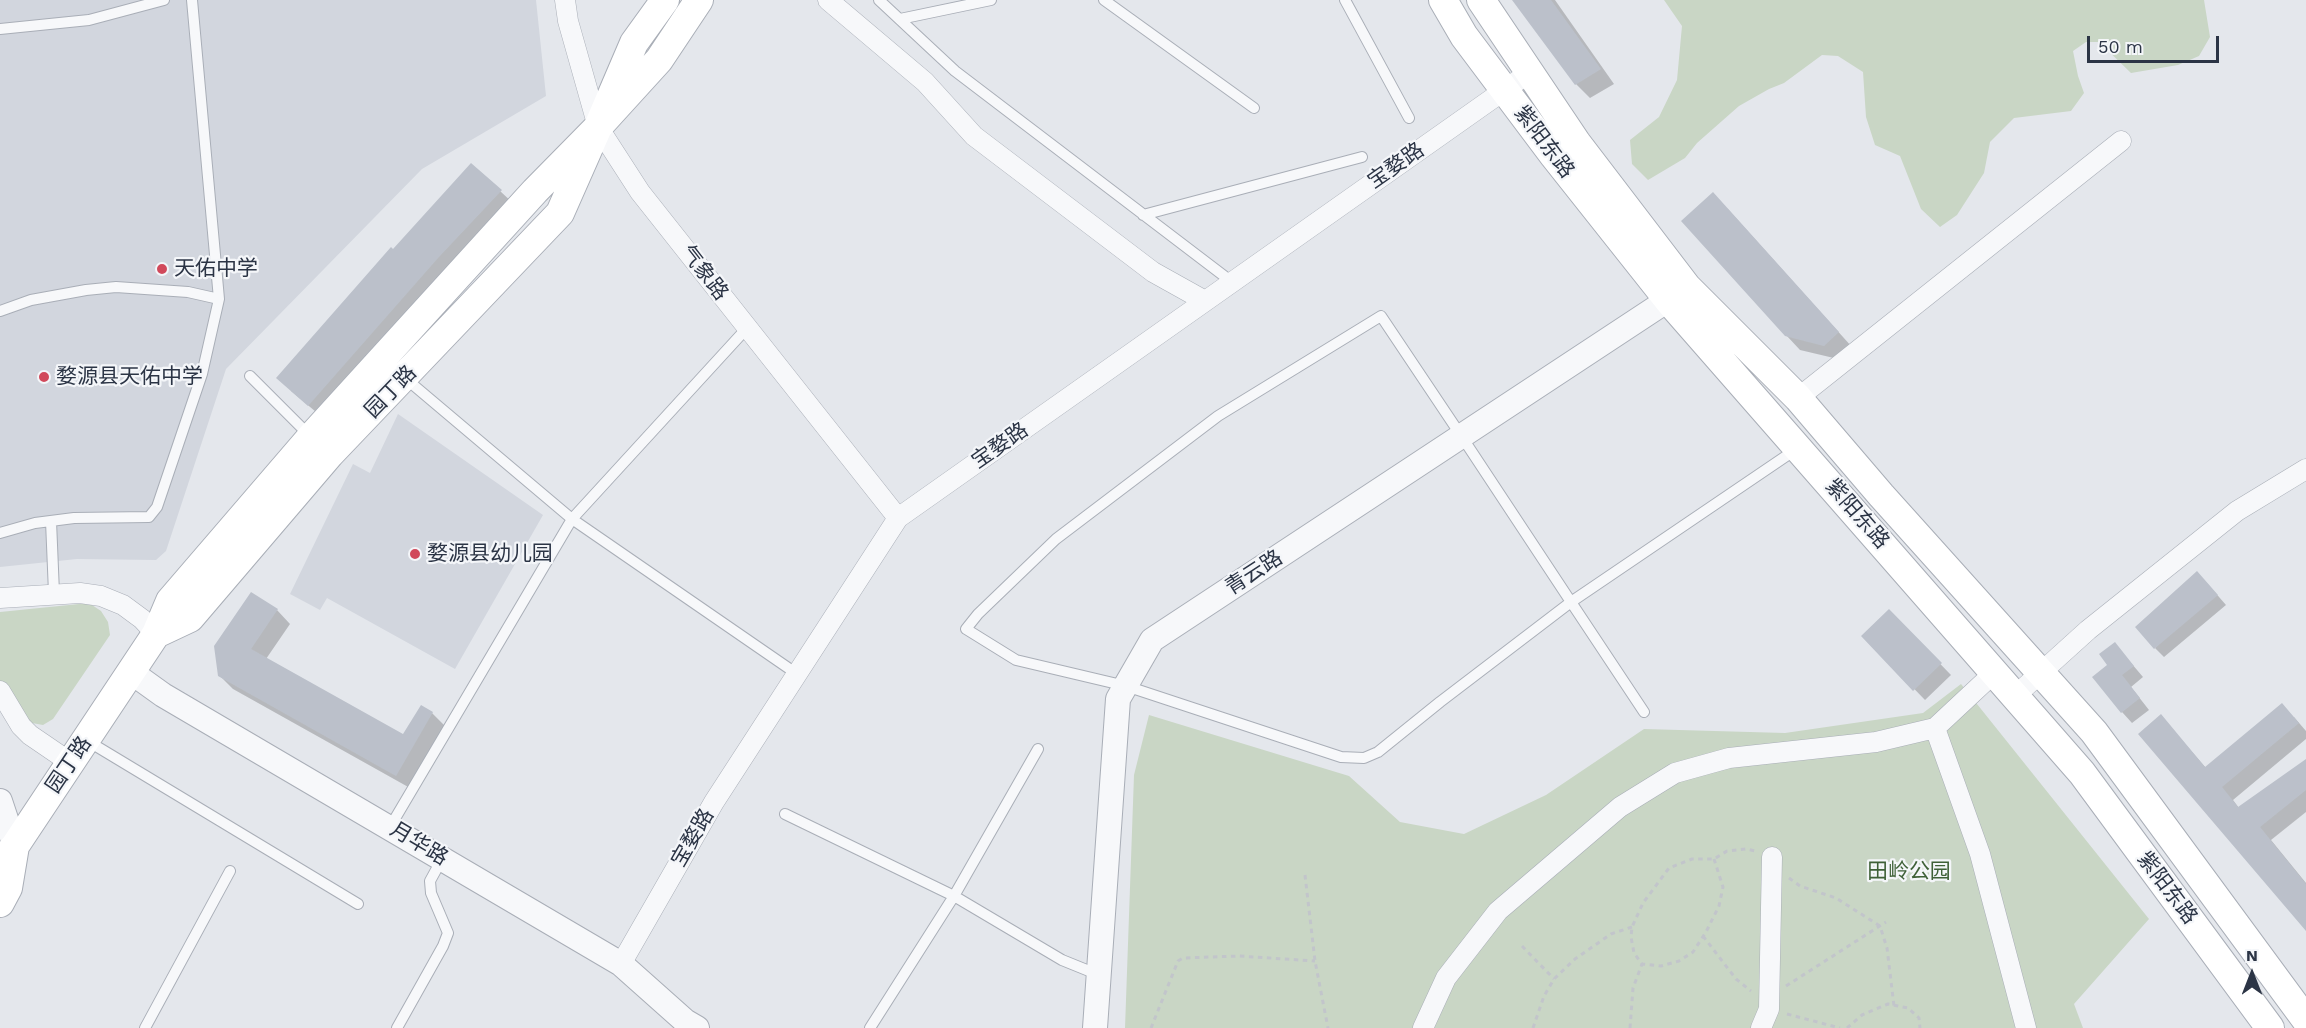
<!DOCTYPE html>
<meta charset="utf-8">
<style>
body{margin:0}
#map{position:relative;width:2306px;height:1028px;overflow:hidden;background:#e4e7ec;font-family:"Work Sans",sans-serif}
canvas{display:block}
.north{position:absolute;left:2222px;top:944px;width:60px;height:60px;-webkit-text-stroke:4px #f4f6f9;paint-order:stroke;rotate:0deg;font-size:16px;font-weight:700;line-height:24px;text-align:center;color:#2b3445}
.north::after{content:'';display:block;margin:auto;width:21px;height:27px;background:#2b3445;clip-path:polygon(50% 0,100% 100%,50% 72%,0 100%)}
.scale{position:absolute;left:2087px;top:36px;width:132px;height:27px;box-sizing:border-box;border:3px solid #2b3445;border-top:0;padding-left:8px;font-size:18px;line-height:21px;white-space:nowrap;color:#2b3445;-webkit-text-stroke:4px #f4f6f9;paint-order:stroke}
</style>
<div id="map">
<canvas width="2306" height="1028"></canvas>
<div class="north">N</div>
<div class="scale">50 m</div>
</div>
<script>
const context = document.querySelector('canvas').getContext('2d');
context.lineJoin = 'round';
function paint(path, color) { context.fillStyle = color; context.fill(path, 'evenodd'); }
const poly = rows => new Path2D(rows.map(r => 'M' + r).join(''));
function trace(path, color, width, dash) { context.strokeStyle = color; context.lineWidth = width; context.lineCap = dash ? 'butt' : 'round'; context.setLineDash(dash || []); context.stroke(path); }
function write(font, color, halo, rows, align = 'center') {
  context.font = font + ' "Work Sans","Noto Sans SC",sans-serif'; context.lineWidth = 4.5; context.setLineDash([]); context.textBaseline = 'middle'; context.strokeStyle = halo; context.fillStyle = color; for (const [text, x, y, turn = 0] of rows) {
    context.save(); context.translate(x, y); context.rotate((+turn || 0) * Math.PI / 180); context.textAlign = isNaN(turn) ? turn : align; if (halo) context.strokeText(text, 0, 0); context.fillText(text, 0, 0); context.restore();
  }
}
paint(poly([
 [0,0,536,0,546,96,422,169,226,369,166,551,156,560,77,559,0,567],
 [398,414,543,515,455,669,327,598,320,610,290,594,353,464,370,473]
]), '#d2d6de');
paint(poly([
 [1664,0,2204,0,2210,37,2199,56,2178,65,2131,73,2099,42,2086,42,2073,51,2078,76,2084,93,2071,111,2014,118,1990,142,1984,173,1957,215,1940,227,1921,209,1900,156,1875,145,1866,117,1863,72,1838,56,1822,55,1784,83,1769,89,1739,106,1697,143,1685,158,1648,180,1632,164,1630,140,1659,117,1677,80,1682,26],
 [89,603,101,611,108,622,110,635,53,719,43,725,32,723,17,713,0,682,0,612],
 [1961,684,2149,919,2074,1004,2083,1028,1125,1028,1134,775,1149,715,1349,776,1400,822,1464,834,1546,795,1644,729,1785,733,1923,713]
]), '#c9d6c5');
paint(poly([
 [1515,0,1555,0,1614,84,1590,98,1576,84],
 [472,165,514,204,322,417,291,391,393,251],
 [1727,208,1852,347,1838,359,1800,350,1786,335],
 [2206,582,2226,605,2164,657,2155,648],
 [277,610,290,624,266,659,404,736,432,713,445,726,410,788,233,689,219,675],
 [1889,611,1951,675,1925,700,1863,636],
 [2115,644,2143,677,2131,687,2149,710,2132,723,2122,712,2109,665],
 [2161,716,2206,768,2294,717,2306,731,2306,739,2233,800,2239,808,2306,761,2306,812,2271,840,2306,883,2306,928]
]), '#0003');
paint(poly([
 [1512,0,1551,0,1601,69,1575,85],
 [471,163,502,190,438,258,308,406,276,378,391,247,393,249],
 [1713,192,1839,332,1824,346,1785,336,1681,221],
 [2197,571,2218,595,2154,649,2135,627],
 [251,592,278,609,251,649,403,734,421,705,433,712,396,776,218,676,214,646],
 [1889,609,1942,663,1913,691,1861,636],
 [2115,642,2134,666,2122,675,2140,698,2121,713,2092,677,2107,665,2099,654],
 [2282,703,2299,723,2222,787,2238,807,2306,759,2306,790,2260,827,2306,884,2306,931,2138,734,2161,714,2205,767]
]), '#bbc0ca');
const service = poly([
 [879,0,955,71,1232,282],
 [1104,0,1254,108],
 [1345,0,1409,118],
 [900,19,991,0],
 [0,29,89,20,164,0],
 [1143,215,1362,157],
 [0,311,31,300,86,290,116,287,188,292,219,299],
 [250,376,310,436],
 [405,378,572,519,797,674],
 [51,521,54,593],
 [0,533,35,523,74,518,149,517,157,507,202,374,219,299,192,0],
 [1644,712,1571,602,1462,437,1381,316,1218,416,1056,539,978,614,966,629,1016,660,1126,686,1341,757,1364,758,1378,752,1440,702,1571,602,1798,448],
 [86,740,358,904],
 [785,814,954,896,1062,960,1099,975],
 [390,827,572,519,747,328],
 [145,1028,230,871],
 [397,1028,443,946,448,933,431,893,430,881,442,859],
 [870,1028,954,896,1038,749]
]);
const minor = poly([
 [565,0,568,21,598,127,640,192,898,518],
 [828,0,925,82,974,136,1153,272,1205,301],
 [1798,398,2121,141],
 [0,598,80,593,101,596,123,605,142,619,156,634],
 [0,691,21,726,30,735,71,763],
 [2015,696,2088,630,2237,511,2306,469],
 [1935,728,1980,854,2026,1028],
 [621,964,714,802,898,518,1530,72],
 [1423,1028,1446,978,1498,911,1620,807,1675,773,1729,758,1876,742,1935,728,1995,672],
 [1761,1028,1769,1009,1772,857]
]);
const tertiary = poly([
 [131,672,163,695,621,964,685,1021,697,1028],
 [0,801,15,846],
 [1095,1028,1118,699,1152,640,1683,290]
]);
const secondary = poly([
 [1443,0,1464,36,1554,156,1669,301,2082,773,2270,1028],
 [1481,0,1577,143,1687,287,1798,398,1881,495,2094,732,2306,1020],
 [156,634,190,618,330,454,560,213,598,127,659,60,699,0],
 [0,863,15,846,156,634,170,601,311,437,535,191,598,127,634,43,665,0],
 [0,903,8,888,15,846]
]);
trace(service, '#a9aeb7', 12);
trace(minor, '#a9aeb7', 21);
trace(tertiary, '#a9aeb7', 26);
trace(secondary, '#a9aeb7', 30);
trace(poly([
 [1714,859,1723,887,1719,906,1706,932,1693,952,1679,961,1661,966,1642,964,1634,953,1631,937,1632,927,1643,903,1669,868,1692,859,1714,859,1727,851,1746,849,1755,851],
 [1305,875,1315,961,1328,1028],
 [1789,878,1800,886,1836,898,1880,926,1887,948,1894,1006],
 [1703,936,1736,979,1751,991],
 [1522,946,1554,979],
 [1786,986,1886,922],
 [1787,1014,1840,1028],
 [1151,1028,1178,961,1183,958,1239,956,1315,961],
 [1533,1028,1544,996,1554,979,1575,959,1611,934,1632,927],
 [1630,1028,1633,988,1642,964],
 [1847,1028,1862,1015,1888,1004,1908,1008,1919,1018,1920,1028]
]), '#c2c5cb', 3, [4.5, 4.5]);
trace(service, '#f7f8fa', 10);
trace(minor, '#f7f8fa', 20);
trace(tertiary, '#f7f8fa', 24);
trace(secondary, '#fff', 28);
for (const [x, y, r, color] of [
 [162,269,6,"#d1495b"],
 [44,377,6,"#d1495b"],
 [415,554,6,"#d1495b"]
]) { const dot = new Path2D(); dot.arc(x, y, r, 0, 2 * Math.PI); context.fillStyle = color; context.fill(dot); trace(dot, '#f4f6f9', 2); }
write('21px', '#2b3445', '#f4f6f9', [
 ["紫阳东路",1544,142,53],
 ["宝婺路",1396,166,-35],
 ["气象路",704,273,52],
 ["园丁路",391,392,-46],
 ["宝婺路",1000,446,-35],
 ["紫阳东路",1857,514,49],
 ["青云路",1254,573,-33],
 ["园丁路",69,765,-56],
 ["宝婺路",693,838,-60],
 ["月华路",419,844,31],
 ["紫阳东路",2167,888,53]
]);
write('21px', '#2b3445', '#f4f6f9', [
 ["天佑中学",174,269],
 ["婺源县天佑中学",56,377],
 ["婺源县幼儿园",427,554]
], 'left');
write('21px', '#3f6138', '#f4f6f9', [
 ["田岭公园",1909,872]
]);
</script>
